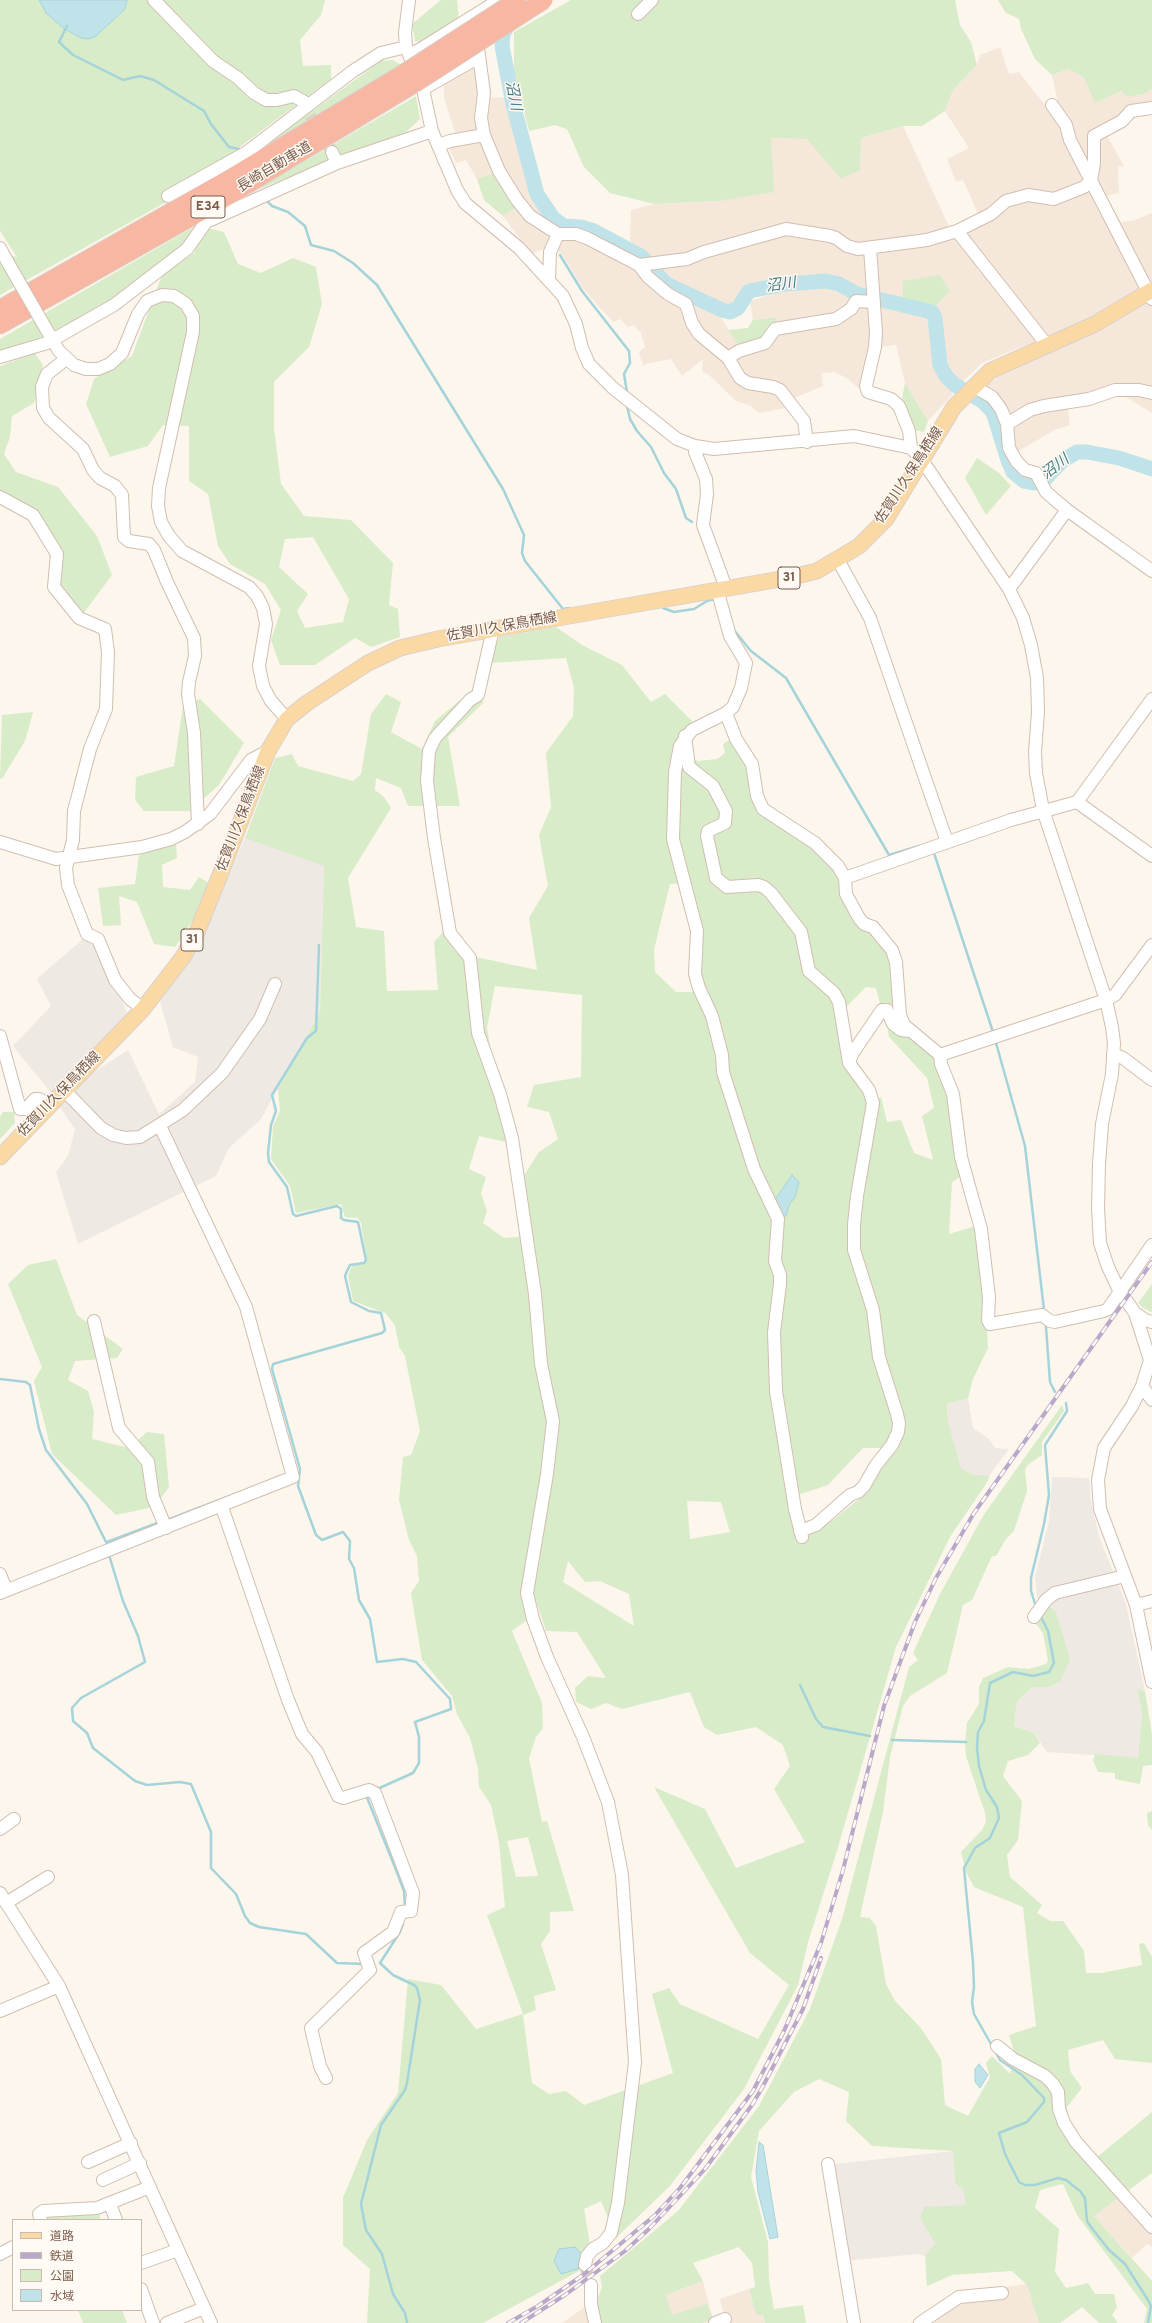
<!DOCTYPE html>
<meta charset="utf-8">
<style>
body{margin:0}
#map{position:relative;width:1152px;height:2323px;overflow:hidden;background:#fdf6ec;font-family:Overpass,"Noto Sans JP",sans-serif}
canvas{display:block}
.legend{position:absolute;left:12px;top:2219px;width:130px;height:92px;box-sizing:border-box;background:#fffaf3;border:1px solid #cabbb1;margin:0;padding:5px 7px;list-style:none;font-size:12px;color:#7a5c4d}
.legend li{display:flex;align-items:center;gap:8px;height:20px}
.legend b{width:20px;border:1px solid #cabbb1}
</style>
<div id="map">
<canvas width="1152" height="2323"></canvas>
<ul class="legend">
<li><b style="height:5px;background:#fbd9a5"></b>道路</li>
<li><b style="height:5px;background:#b9a8c9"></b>鉄道</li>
<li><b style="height:11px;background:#d8ecc9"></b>公園</li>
<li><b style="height:11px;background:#bfe3e8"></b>水域</li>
</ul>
</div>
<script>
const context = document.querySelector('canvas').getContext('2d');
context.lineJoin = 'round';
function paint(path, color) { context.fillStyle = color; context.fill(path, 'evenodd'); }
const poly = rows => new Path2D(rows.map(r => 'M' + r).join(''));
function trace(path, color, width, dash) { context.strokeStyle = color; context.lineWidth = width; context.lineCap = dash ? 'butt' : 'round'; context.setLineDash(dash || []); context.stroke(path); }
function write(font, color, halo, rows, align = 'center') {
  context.font = font + ' Overpass,"Noto Sans JP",sans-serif'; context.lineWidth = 3; context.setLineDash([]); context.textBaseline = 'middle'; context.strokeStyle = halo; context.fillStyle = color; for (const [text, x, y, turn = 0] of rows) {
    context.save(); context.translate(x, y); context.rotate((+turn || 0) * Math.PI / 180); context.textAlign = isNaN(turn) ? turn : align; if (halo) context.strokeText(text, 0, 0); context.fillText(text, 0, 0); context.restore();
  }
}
paint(poly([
 [1000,47,1009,74,1019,72,1052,114,1059,108,1052,75,1069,69,1084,78,1095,103,1122,91,1144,94,1152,89,1152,113,1140,114,1106,134,1124,166,1118,167,1119,193,1105,196,1121,222,1132,221,1152,213,1152,281,1097,316,982,363,960,384,943,360,940,318,935,307,950,291,903,281,903,298,859,291,841,279,817,277,746,287,736,302,724,307,672,284,653,258,630,241,631,210,654,204,720,201,771,138,807,139,860,170,861,138,903,126,951,231,979,216,963,180,956,182,947,159,969,148,945,111,953,90,977,65,980,55],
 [485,65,490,98,505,97,539,209,558,232,582,233,670,293,718,313,740,348,776,326,777,317,753,320,750,301,787,289,826,285,850,295,927,315,931,321,937,371,953,394,928,421,905,383,896,345,880,347,864,393,847,378,834,372,822,373,823,386,792,399,790,407,759,413,751,406,736,401,708,374,702,372,703,359,682,376,671,359,645,364,644,367,639,354,640,351,645,347,641,333,634,325,628,327,620,319,613,322,584,290,562,254,549,247,531,254,503,216,516,208,494,173,477,179,466,160,456,163,443,136,456,135,444,98,444,82,468,68],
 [1148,297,1152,305,1152,413,1122,395,1068,407,1070,425,1055,430,1015,453,1009,420,983,388,999,376],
 [1127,2191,1148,2218,1152,2215,1152,2247,1147,2244,1132,2258,1094,2216],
 [703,2281,713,2319,724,2315,720,2299,749,2289,756,2315,763,2315,765,2323,671,2323,666,2295],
 [1027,2284,1039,2323,910,2323,955,2293],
 [588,2305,589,2323,562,2323]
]), '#f5e8da');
paint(poly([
 [245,838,324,865,320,1012,261,1119,229,1148,216,1176,78,1244,56,1172,68,1156,75,1129,59,1106,88,1076,128,1050,159,1114,195,1082,198,1057,173,1047,160,1002,206,926],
 [84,938,96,942,129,1017,51,1093,13,1046,51,1006,37,979],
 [968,1398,973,1428,989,1439,995,1448,1009,1449,989,1476,971,1474,961,1468,948,1421,947,1404],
 [1052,1477,1089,1478,1091,1503,1100,1539,1126,1604,1145,1691,1137,1690,1142,1713,1138,1758,1047,1752,1034,1733,1014,1726,1017,1702,1032,1687,1049,1687,1060,1682,1038,1601,1035,1577,1049,1521],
 [953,2151,955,2183,963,2190,966,2205,920,2219,935,2243,925,2256,917,2254,846,2261,831,2171,835,2164]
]), '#efe9e4');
paint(poly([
 [0,0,39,0,46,13,63,28,95,37,125,9,127,0,325,0,321,15,300,40,303,66,331,65,331,79,166,202,0,295,0,253,17,257,0,231],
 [441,0,457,0,459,21,425,42,415,41,412,24],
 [571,0,955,0,960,25,971,42,977,65,953,90,945,111,922,126,903,126,861,138,860,170,841,179,807,139,771,138,774,192,720,201,654,204,610,193,584,167,567,129,555,125,529,131,514,72,514,32],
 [998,0,1152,0,1152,89,1144,94,1127,97,1122,91,1095,103,1084,78,1069,69,1052,75,1035,59,1021,29,1019,19,1006,13],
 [392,60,404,66,256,152,381,61],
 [416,96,420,119,406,132,256,190],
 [494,173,516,208,503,216,484,200,477,179],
 [199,224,180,251,108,303,16,350,0,353,0,339],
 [207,228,224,232,238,264,261,273,293,258,316,267,322,304,309,347,274,382,274,428,281,484,304,516,351,520,393,563,389,605,398,609,400,637,371,647,355,638,315,665,280,665,271,640,281,610,265,584,230,564,218,546,208,494,189,481,189,426,163,425,148,446,110,457,86,404,94,379,132,356,162,275,193,254],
 [313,537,349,599,343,622,305,628,297,611,308,594,279,567,285,539],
 [940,275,950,291,935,307,903,298,903,281],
 [777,317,776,326,763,341,740,348,728,330,748,328,753,320],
 [35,353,43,365,34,403,12,416,10,437,4,454,16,472,58,487,97,536,112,575,83,614,60,583,37,512,0,493,0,366],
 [905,383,928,421,924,432,913,430,901,404],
 [977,458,999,473,1011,486,986,515,965,478],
 [556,627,582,645,622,665,651,702,665,694,692,721,684,731,684,754,698,761,717,759,725,753,723,744,731,739,748,767,751,793,812,844,838,873,840,894,856,925,871,930,886,947,891,961,896,998,891,1005,880,1004,876,988,866,987,840,1013,846,1067,874,1100,881,1097,887,1122,901,1120,914,1153,933,1160,922,1116,934,1108,927,1078,889,1037,886,1019,932,1050,949,1089,950,1125,961,1176,952,1182,949,1234,976,1226,986,1296,983,1326,987,1329,988,1348,973,1379,968,1398,947,1404,948,1421,961,1468,971,1474,989,1476,988,1481,950,1537,896,1647,836,1854,808,1942,798,1985,744,2089,670,2186,616,2238,601,2201,584,2209,590,2244,579,2271,483,2323,367,2323,370,2269,343,2245,343,2198,367,2140,398,2093,408,1979,441,1985,476,2029,523,2014,487,1915,505,1907,499,1842,491,1805,479,1787,478,1769,470,1738,457,1714,452,1696,422,1660,411,1593,419,1581,417,1556,409,1540,399,1500,403,1457,411,1455,420,1431,405,1356,399,1347,395,1325,385,1313,353,1301,348,1276,352,1266,367,1262,361,1223,358,1218,345,1217,341,1204,296,1213,290,1186,271,1159,273,1126,280,1111,278,1089,320,1012,324,866,245,838,275,758,292,754,298,766,353,781,361,774,371,714,386,694,401,702,391,732,422,749,435,721,465,696,484,702,448,737,460,806,408,806,401,788,376,778,375,790,384,797,391,808,348,878,356,927,384,931,387,991,438,990,434,942,443,932,457,953,537,970,529,918,548,886,539,835,551,807,546,753,573,716,574,688,566,658,490,663,499,637],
 [688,883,695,992,676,992,655,972,654,950,670,884],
 [495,986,582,995,581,1077,534,1085,527,1107,549,1112,558,1139,539,1152,521,1180,526,1228,518,1237,504,1238,483,1223,487,1211,481,1193,486,1177,469,1169,479,1136,506,1142,487,1028],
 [792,1175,795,1197,789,1205,774,1201],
 [863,1448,885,1448,885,1459,869,1491,833,1520,805,1534,795,1496,828,1485],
 [687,1501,721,1502,730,1532,690,1539],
 [541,1554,533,1592,546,1631,577,1632,606,1678,588,1676,575,1688,576,1702,591,1709,606,1703,622,1709,690,1692,704,1727,717,1735,756,1727,783,1745,790,1766,774,1789,805,1842,736,1868,705,1809,654,1787,750,1953,789,1985,758,2039,680,2004,669,1988,652,1994,673,2073,584,2105,566,2091,549,2094,532,2083,523,2015,536,2010,534,1996,556,1990,541,1944,550,1931,550,1912,574,1911,547,1821,542,1822,529,1758,536,1737,543,1728,542,1703,512,1631,530,1618,524,1595],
 [568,1561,585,1582,600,1581,629,1594,634,1626,563,1582],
 [528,1837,538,1876,516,1877,507,1841],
 [200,699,244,743,219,785,190,811,144,811,135,800,136,777,174,766,183,706],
 [33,712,25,741,2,779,0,778,2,715],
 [176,844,177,858,162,865,163,887,190,890,199,877,209,883,195,917,175,947,154,944,137,902,119,896,121,925,103,926,98,888,135,884,139,855],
 [3,1112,14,1112,15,1123,0,1139,0,1117],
 [56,1259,77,1315,123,1349,117,1358,75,1361,68,1380,88,1391,94,1412,92,1439,129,1448,147,1432,164,1434,169,1487,154,1507,116,1515,52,1454,34,1381,42,1367,8,1284,28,1265],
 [1152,1284,1152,1312,1151,1312,1143,1308,1138,1303],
 [1062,1405,1064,1411,1042,1442,1042,1455,1029,1464,1025,1469,1027,1491,1014,1531,1006,1539,996,1556,992,1556,972,1600,963,1605,947,1673,910,1696,903,1706,890,1757,883,1812,860,1917,870,1918,876,1926,886,1984,895,2001,921,2028,941,2059,945,2105,968,2116,990,2077,986,2063,992,2056,1010,2074,1015,2055,1009,2035,1036,2026,1023,1907,974,1887,966,1872,961,1852,982,1830,986,1822,985,1813,966,1756,965,1744,967,1723,979,1704,979,1687,983,1678,1008,1667,1029,1669,1046,1664,1048,1661,1043,1633,1033,1620,1049,1606,1056,1612,1070,1659,1060,1682,1049,1687,1032,1687,1017,1702,1014,1726,1034,1733,1040,1743,1028,1755,1008,1761,1003,1776,1022,1801,1018,1840,1007,1855,1010,1877,1042,1905,1037,1913,1050,1921,1063,1921,1084,1951,1086,1973,1101,1973,1142,1965,1139,1944,1144,1943,1152,1957,1152,2063,1115,2059,1103,2040,1068,2050,1070,2071,1082,2088,1067,2107,1071,2128,1096,2158,1152,2112,1152,2173,1094,2216,1152,2281,1152,2323,1144,2323,1147,2309,1077,2215,1063,2184,1040,2190,1035,2208,1059,2229,1055,2272,1066,2288,1088,2283,1095,2294,1114,2294,1117,2307,1112,2315,1118,2323,1099,2323,1082,2307,1060,2323,1039,2323,1027,2285,1012,2271,952,2275,927,2286,925,2256,935,2243,920,2219,924,2207,966,2205,963,2190,955,2183,953,2151,872,2146,846,2121,849,2092,819,2079,794,2092,759,2131,751,2177,768,2242,769,2280,774,2309,803,2305,806,2323,765,2323,763,2315,756,2315,749,2289,755,2287,752,2263,739,2247,693,2263,703,2281,666,2295,672,2315,707,2304,713,2319,701,2323,589,2323,602,2287,600,2276,678,2211,759,2106,810,2009,842,1919,909,1667,918,1660,913,1653,940,1594,983,1516],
 [1137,1689,1145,1691,1152,1734,1152,1765,1143,1766,1140,1784,1115,1779,1115,1773,1098,1772,1093,1760,1095,1754,1138,1758,1142,1713],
 [1152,1811,1152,1830,1148,1825,1147,1813],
 [100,2213,100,2220,47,2220,45,2216],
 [78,2310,122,2310,127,2323,83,2323]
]), '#d8ecc9');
const water = poly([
 [39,0,127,0,125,9,95,37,88,39,81,38,63,28,46,13,39,0],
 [792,1175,799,1182,795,1197,789,1205,786,1216,782,1217,774,1201,792,1175],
 [979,2064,988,2075,980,2088,975,2082,975,2069,979,2064],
 [759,2142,763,2145,778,2237,770,2239,758,2192,756,2171,759,2142],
 [575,2247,582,2255,578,2269,561,2274,554,2261,559,2249,575,2247]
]);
paint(water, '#bfe3e8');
trace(water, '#a5d3da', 1);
trace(poly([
 [67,26,59,42,73,55,123,80,140,76,154,80,204,111,211,124,229,147,239,149],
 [268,202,272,206,288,212,305,226,311,245,334,251,353,263,377,285,503,489,524,535,522,553,525,561,563,609,569,608],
 [560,255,582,291,629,351,630,363,624,374,627,392],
 [627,406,630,419,637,431,651,447,664,473,676,489,686,518,692,522],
 [663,608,674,612,694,609,707,601,715,599],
 [733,629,751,651,786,678,889,855,919,846],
 [934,853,993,1032],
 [319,945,316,1031,307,1038,272,1095,276,1111,271,1125,268,1153,269,1162,287,1187,293,1214,296,1216,337,1206,341,1209,341,1218,344,1220,358,1222,366,1260,364,1263,350,1265,347,1271,345,1276,351,1302,369,1311,381,1313,385,1330,382,1333,273,1364,272,1369,300,1469,298,1486,316,1535,322,1540,343,1532,350,1541,349,1559,354,1568,359,1600,370,1619,377,1662,403,1659,416,1662,450,1699,451,1709,415,1722,419,1737,419,1763,413,1773,375,1790],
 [996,1043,1025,1146,1044,1310],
 [1046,1327,1050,1382,1055,1392],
 [0,1379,26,1382,30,1385,39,1429,46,1450,87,1504,108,1546],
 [167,1520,235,1494],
 [107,1542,160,1522],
 [109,1555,123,1601,138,1636,145,1662,81,1698,72,1708,73,1721,87,1733,93,1748,135,1781,147,1785,180,1782,191,1784,211,1832,211,1868,236,1894,245,1916,250,1923,259,1927,306,1934,337,1963,364,1964],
 [1036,1607,1031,1591,1031,1578,1044,1524,1049,1495,1045,1445,1067,1411,1066,1403],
 [1040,1615,1048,1631,1054,1663,1049,1672,1033,1676,1013,1672,990,1683,984,1721,978,1732,977,1748,979,1766,986,1790,997,1807,999,1818,990,1838,975,1848,964,1868,973,1962,974,1987,972,2002,974,2014,1000,2060,1022,2075,1044,2098,1044,2102,1027,2122,999,2133,1005,2154,1019,2182,1025,2185,1035,2185,1058,2178,1066,2180,1080,2191,1085,2198,1087,2221,1091,2227,1109,2250,1125,2264,1148,2300,1151,2306,1148,2323],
 [800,1685,816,1719,823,1727,870,1736],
 [892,1740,966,1742],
 [366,1795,398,1875,404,1891,405,1907],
 [380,1963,400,1932,403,1924],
 [380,1963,393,1975,414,1985,417,1988,420,2000,407,2083,405,2090,381,2125,361,2204,366,2230,382,2254,393,2294,405,2313,407,2323]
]), '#a5d3da', 2.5);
trace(poly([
 [512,19,503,34,502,46,513,104,537,194,553,218,564,226,581,227,594,231,641,256,666,284,722,310,730,312,738,308,749,291,786,284,826,281,839,284,857,294,932,312,935,318,940,365,946,376,955,385,982,401,993,412,1008,460,1013,472,1024,481,1035,483,1046,478,1062,461,1077,452,1087,452,1119,458,1152,469]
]), '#bfe3e8', 15);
trace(poly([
 [310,116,332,152],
 [585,2265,591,2285]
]), '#dcd0c4', 12, [12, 6]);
const minor = poly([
 [154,0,213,61,238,78,254,93,266,100,277,100,294,96,308,104],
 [409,0,405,33,406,47,423,89,432,131,457,190,465,203,519,248,563,296,576,324,582,348,589,364,613,388,677,439,695,446,714,449,854,436,911,448],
 [638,14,652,0],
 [465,22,478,48,484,93,481,118,484,135,499,171,517,200,530,216,558,234,576,234,587,238,639,265,687,259,704,252,786,229,830,236,836,238,847,246,858,249,927,240,957,231,991,214,1006,201,1028,195,1054,199,1084,187,1091,181,1094,163,1094,136,1122,121,1131,111,1152,108],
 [410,54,419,50,499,0],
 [423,89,479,57],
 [1052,105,1066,125,1070,140,1152,299],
 [439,145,450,141,484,135],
 [332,152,337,163],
 [168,196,247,152,353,71,381,53,406,47],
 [957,231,1047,345],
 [0,248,7,261],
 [870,248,876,333,875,347,866,386,868,392,891,399,899,406,909,431,911,448,922,460,1009,589,1023,618,1031,645,1037,678,1038,712,1035,752,1036,773,1043,810,1106,1000,1112,1027,1114,1043,1112,1074,1102,1124,1099,1164,1098,1208,1100,1243,1108,1267,1119,1290,1135,1313,1150,1360,1142,1386,1132,1406,1104,1448,1098,1480,1100,1509,1136,1605,1152,1682],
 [639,265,648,277,668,294,686,304,692,323,699,334,728,358,740,378,748,383,773,387,780,390,804,421,807,442],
 [549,278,550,252,558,234],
 [49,334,59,351,74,365,86,369,98,369,110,364,122,353,138,314,147,301,162,295,174,296,186,304,193,316,193,332,159,488,158,506,161,522,169,536,182,551,249,587,257,596,263,608,266,624,259,666,263,686,271,701,287,719],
 [0,357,47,343,114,305,187,249,206,222,337,163,432,131],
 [728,358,739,351,765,343,775,329,836,319,851,309,856,301,874,302],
 [66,359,47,374,42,387,43,408,49,418,83,449,93,470,100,478,115,486,122,495,124,537,129,541,149,544,154,550,167,582,194,638,195,656,189,682,188,694,194,733,198,824],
 [973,386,992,397,1001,409,1007,424,1009,448,1017,462,1025,470,1036,473,1046,492,1067,510,1152,571],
 [1007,424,1030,410,1044,406,1089,399,1115,390,1139,390,1152,393],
 [695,446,695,452,706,479,707,494,703,525,726,588],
 [0,497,33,515,57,554,54,587,79,618,105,629,108,652,106,709,90,749,74,811,73,840,66,868,68,885,87,934,98,939,115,980,130,999,143,1009],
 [838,560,870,618,947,842],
 [717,589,730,636,746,663,741,688,733,707,726,713,692,730,680,746,675,772,673,839,697,931,695,974,699,988,712,1016,722,1055,723,1072,754,1169,778,1219,775,1261,780,1275,780,1284,774,1332,776,1391,795,1509,802,1537],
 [1009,589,1067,510],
 [493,629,478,695,470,700,435,738,429,751,427,781,434,838,450,933,470,958,478,1033,500,1094,512,1138,535,1294,541,1364,553,1421,547,1474,527,1593,533,1619,547,1657,583,1737,608,1802,622,1875,635,2062,618,2203,611,2233,603,2243,593,2249,587,2256,585,2265],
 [726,713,736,739,752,764,757,796,763,809,815,843,838,866,845,878,846,894,859,918,864,924,873,927,892,950,896,962,900,1015,904,1025,940,1055,941,1064,953,1094,961,1157,981,1229,989,1297,988,1320,990,1324,1042,1315,1050,1321,1055,1322,1104,1311,1108,1309,1152,1245],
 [685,736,689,767,713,786,726,811,725,823,708,831,707,836,716,878,727,887,758,885,764,887,771,893,801,932,809,971,834,993,839,1002,849,1063,869,1090,873,1103,857,1196,854,1224,854,1250,873,1310,879,1357,897,1414,899,1423,898,1432,892,1445,876,1465,864,1486,858,1492,850,1495,816,1525,800,1531],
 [1077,802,1152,856],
 [0,842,56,859,142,847,171,839,185,832,210,814,251,760,268,751],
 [845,878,1011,820,1077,802,1152,699],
 [0,1036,20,1109,26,1109,35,1099,39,1099,49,1105],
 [1113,1054,1123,1058,1152,1080],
 [940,1055,1106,1000,1115,995,1152,945],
 [849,1063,852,1054,882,1010,887,1010,893,1024,901,1030,909,1031],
 [64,1090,101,1128,113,1135,126,1138,140,1137,183,1110,222,1073,260,1019,275,984],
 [1135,1313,1145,1320,1152,1322],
 [94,1321,119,1428,148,1462,153,1497,166,1528],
 [1142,1386,1152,1400],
 [222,1507,288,1700,302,1734,317,1752,338,1796,343,1798,369,1790,375,1793,413,1893,411,1911,401,1912,393,1932,364,1953,370,1970,311,2028,320,2066,326,2078],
 [0,1574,6,1590],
 [0,1593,293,1477,246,1307,160,1126],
 [1136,1605,1152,1601],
 [1034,1617,1046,1600,1055,1593,1125,1576],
 [0,1829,14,1819],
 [0,1893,59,1986,211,2323],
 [6,1903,48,1877],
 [0,2011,59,1986],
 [997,2046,1013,2059,1045,2076,1053,2084,1058,2092,1059,2109,1064,2123,1076,2142,1152,2227],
 [88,2162,131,2143],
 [828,2164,854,2323],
 [103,2180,140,2163],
 [110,2204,116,2220],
 [41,2220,39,2214,43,2211,97,2208,150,2187],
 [0,2254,13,2247],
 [141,2263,178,2250],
 [591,2285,591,2304,595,2323],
 [141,2289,153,2323],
 [167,2323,204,2308],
 [715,2323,725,2319],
 [920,2323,959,2297,1002,2293]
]);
const major = poly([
 [0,1157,143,1009,183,957,197,932,220,875,268,751,287,719,307,703,368,663,400,648,438,639,792,577,817,571,859,546,886,519,954,407,990,371,1095,324,1152,290]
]);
const highway = poly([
 [0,309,220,184,404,73],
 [0,325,227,197,414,84]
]);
trace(minor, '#d1beb0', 14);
trace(major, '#dad1cd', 17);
trace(highway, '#dad1cd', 19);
trace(minor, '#fff', 12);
trace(major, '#fbd9a5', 15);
trace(highway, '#f7b7a3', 17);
const rail = poly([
 [508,2323,538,2306,583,2275,654,2216,680,2188,753,2091,784,2031,821,1943,843,1870,884,1706,915,1622,936,1578,974,1513,1152,1262],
 [521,2323,565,2295,625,2251,649,2229,705,2169,752,2105,762,2088,803,2009,821,1958]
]);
trace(rail, '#b9a8c9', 4);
trace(rail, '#fffaf3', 2.5, [8]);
const minorBridge = poly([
 [7,261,49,334]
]);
const highwayBridge = poly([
 [404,73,517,0],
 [414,84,544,0]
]);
trace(minorBridge, '#d1beb0', 14, []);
trace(highwayBridge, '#dad1cd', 19, []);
trace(minorBridge, '#fff', 12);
trace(highwayBridge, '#f7b7a3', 17);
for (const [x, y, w] of [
 [208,207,34],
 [789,578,22],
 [192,940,22]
]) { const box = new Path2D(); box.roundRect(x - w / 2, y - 11, w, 22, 3); context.fillStyle = '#fffaf3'; context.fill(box); trace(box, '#7a5c4d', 1); }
write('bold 13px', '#7a5c4d', null, [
 ["E34",208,207],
 ["31",789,578],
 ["31",192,940]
]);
write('14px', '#7a5c4d', '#fffaf3', [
 ["長崎自動車道",275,168,-31],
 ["佐賀川久保鳥栖線",910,476,-57],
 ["佐賀川久保鳥栖線",502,628,-10],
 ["佐賀川久保鳥栖線",242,819,-69],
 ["佐賀川久保鳥栖線",60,1095,-46]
]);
write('italic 15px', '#437c86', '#fffaf3', [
 ["沼川",512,96,79],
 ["沼川",781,286,-8],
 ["沼川",1056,468,-37]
]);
</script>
